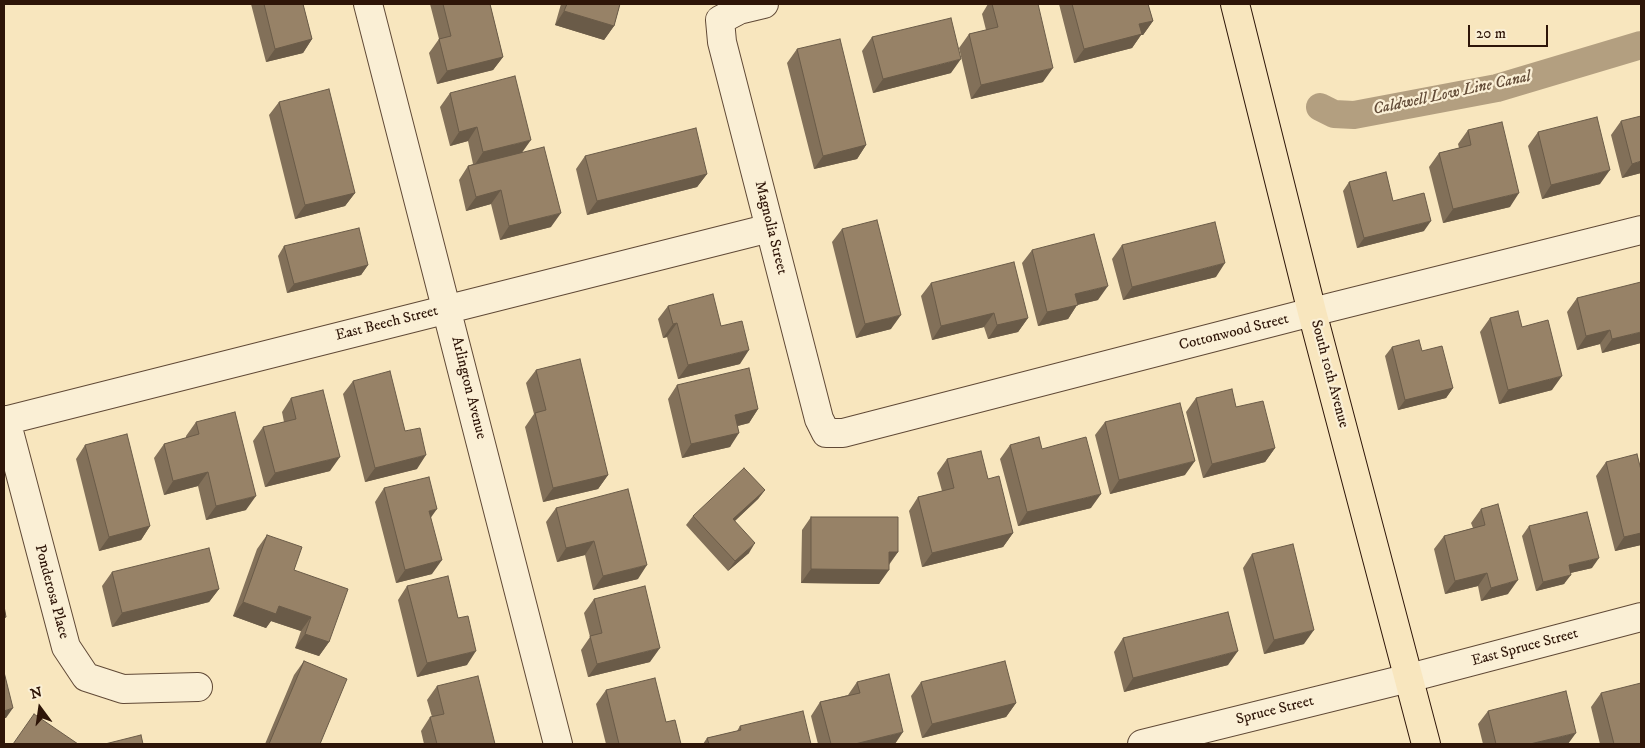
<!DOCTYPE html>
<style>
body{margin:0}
#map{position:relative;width:1645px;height:748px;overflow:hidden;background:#f8e6be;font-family:"IM FELL DW Pica",serif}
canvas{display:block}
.frame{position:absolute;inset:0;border:5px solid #2e1508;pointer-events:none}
.north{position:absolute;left:15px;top:683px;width:50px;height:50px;-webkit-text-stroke:4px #faefd5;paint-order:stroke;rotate:346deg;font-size:14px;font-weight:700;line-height:20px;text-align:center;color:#2e1508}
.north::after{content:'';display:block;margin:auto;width:18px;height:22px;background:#2e1508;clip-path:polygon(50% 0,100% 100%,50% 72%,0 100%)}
.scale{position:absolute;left:1468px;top:25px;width:80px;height:22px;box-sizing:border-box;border:2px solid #2e1508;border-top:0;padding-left:6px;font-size:15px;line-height:18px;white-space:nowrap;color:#2e1508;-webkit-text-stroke:4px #faefd5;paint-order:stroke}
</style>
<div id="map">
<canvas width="1645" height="748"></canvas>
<div class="frame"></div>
<div class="north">N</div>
<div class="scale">20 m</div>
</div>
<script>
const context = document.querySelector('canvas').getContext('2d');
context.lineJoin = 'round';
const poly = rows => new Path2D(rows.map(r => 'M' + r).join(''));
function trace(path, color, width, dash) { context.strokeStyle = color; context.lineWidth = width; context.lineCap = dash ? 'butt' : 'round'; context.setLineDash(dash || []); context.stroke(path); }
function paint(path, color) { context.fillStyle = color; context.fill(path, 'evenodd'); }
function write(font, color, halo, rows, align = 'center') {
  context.font = font + ' "IM FELL DW Pica",serif'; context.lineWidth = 4.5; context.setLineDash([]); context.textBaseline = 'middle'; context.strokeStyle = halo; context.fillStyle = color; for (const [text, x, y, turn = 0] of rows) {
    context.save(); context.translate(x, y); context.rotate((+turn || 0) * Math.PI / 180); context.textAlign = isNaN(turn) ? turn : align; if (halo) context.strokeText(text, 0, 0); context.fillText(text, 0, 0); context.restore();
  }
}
trace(poly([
 [1320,107,1334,114,1354,115,1497,88,1641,45]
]), '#b39f80', 28);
const minor = poly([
 [368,4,558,744],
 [764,4,739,10,720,20,722,42,819,419,826,433,843,433,1312,312,1641,230],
 [6,420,66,647,86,677,123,689,198,687],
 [4,421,770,228],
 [1142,744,1409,678,1641,617]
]);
const primary = poly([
 [1235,4,1312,312,1426,744]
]);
trace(minor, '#604936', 30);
trace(primary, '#2e1508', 30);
trace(minor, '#faefd5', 28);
trace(primary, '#f8e6be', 28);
paint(poly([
 [251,4,303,4,312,39,303,53,266,62],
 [430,4,490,4,503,57,493,70,437,84,429,53,439,39],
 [561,4,620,4,614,26,604,40,555,25],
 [988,4,1038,4,1043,82,971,99,959,48,969,34,986,30,982,14],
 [1059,4,1148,4,1153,21,1143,35,1141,35,1132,48,1074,63],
 [872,37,951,73,873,93,862,51],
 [797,49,866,145,857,159,814,169,787,63],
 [450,93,522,152,551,227,500,240,491,204,466,211,459,180,468,166,473,164,468,141,450,146,440,107],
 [279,102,355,193,345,206,295,219,269,115],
 [1621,121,1641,173,1622,178,1611,135],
 [1468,130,1510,207,1443,223,1429,167,1439,153,1459,148,1458,144],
 [1538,132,1600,184,1542,199,1528,146],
 [585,156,707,174,697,187,587,215,576,169],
 [1349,182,1393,201,1424,231,1357,248,1343,191],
 [842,229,891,329,856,338,832,242],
 [1122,245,1216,277,1123,300,1112,259],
 [284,246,368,265,361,275,287,293,278,256],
 [1032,250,1098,300,1077,305,1068,319,1038,326,1022,263],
 [931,283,1028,318,1018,332,988,339,984,327,932,340,921,296],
 [1577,298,1641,343,1602,353,1600,344,1577,350,1567,312],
 [668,306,740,364,678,379,667,337,663,338,658,319],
 [1490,318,1522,327,1552,390,1499,404,1480,332],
 [1392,347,1422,351,1453,388,1446,398,1398,410,1385,356],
 [536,370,608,475,598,489,543,502,525,427,534,414,526,383],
 [353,381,405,431,417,469,365,482,343,394],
 [677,385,758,409,749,423,738,426,730,447,682,458,668,399],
 [291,398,330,471,265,487,253,441,263,427,284,422,282,412],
 [1196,398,1236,407,1275,448,1265,462,1203,478,1186,412],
 [196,422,246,510,206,520,198,486,164,495,154,458,164,444,186,438,186,436],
 [1105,422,1185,475,1110,494,1095,435],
 [85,445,150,526,141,540,99,551,76,459],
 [1010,445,1091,508,1018,526,1000,459],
 [947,459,988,479,1013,533,1003,547,922,567,909,511,918,497,942,491,937,473],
 [1606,462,1641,470,1641,545,1615,551,1596,476],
 [384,488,431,518,432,574,396,583,375,502],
 [765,490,758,499,735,521,749,553,728,571,686,525,693,516],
 [556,508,638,579,593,590,585,555,557,562,546,522],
 [1481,509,1508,594,1481,601,1478,586,1445,594,1434,549,1444,536,1473,528,1471,523],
 [811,517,898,552,889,565,879,584,801,583,802,530],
 [1529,526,1592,568,1570,573,1564,584,1536,591,1522,536],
 [267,535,294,570,329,642,319,656,295,648,301,631,271,621,266,628,233,616,257,549],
 [1252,554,1304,644,1264,654,1243,568],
 [112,572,219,589,209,602,112,627,102,586],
 [407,586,458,618,467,665,417,677,398,600],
 [594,599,650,662,588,677,581,650,590,637,584,613],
 [1123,638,1228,665,1124,692,1114,652],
 [304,661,320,744,265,744,294,675],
 [857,682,895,744,818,744,811,716,820,702,848,695],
 [921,682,1016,703,1006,717,922,738,911,696],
 [437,686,495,744,424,744,421,731,430,717,432,717,427,700],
 [606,690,666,722,681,744,606,744,596,704],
 [1601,693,1641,744,1600,744,1591,707],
 [1488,711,1568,744,1483,744,1478,724],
 [740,726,811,744,703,744,707,738,737,731]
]), '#827059');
paint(poly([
 [564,11,614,26,604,40,555,25],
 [1153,21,1143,35,1141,35,1132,48,1074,63,1084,49,1139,24],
 [312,39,303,53,266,62,275,49],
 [503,57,493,70,437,84,447,71],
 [961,59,951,73,873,93,883,79],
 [1053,68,1043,82,971,99,981,85],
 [477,127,468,141,450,146,459,132],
 [531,140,521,154,474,166,483,152],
 [866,145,857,159,814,169,823,156],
 [1641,161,1641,173,1622,178,1632,164],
 [1610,170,1600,184,1542,199,1551,185],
 [707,174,697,187,587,215,597,201],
 [501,190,491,204,466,211,476,197],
 [355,193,345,206,295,219,305,205],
 [1519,193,1510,207,1443,223,1453,209],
 [561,213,551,227,500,240,509,226],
 [1431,221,1424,231,1357,248,1364,238],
 [1225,263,1216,277,1123,300,1132,287],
 [368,265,361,275,287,293,294,284],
 [1108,286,1098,300,1077,305,1068,319,1038,326,1047,312,1075,294],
 [994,313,984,327,932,340,941,326],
 [901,315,891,329,856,338,865,324],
 [1028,318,1018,332,988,339,997,325],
 [677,323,667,337,663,338,673,324],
 [1610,330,1600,344,1577,350,1586,336],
 [1641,332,1641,343,1602,353,1612,339],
 [749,350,740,364,678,379,688,365],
 [1562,376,1552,390,1499,404,1508,390],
 [1453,388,1446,398,1398,410,1405,400],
 [758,409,749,423,725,429,735,415],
 [739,433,730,447,682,458,691,444],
 [1275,448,1265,462,1203,478,1212,464],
 [426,455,417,469,365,482,375,468],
 [340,457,330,471,265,487,275,473],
 [1195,461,1185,475,1110,494,1119,480],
 [208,472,198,486,164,495,173,481],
 [608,475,598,489,543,502,553,488],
 [765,490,758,499,726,529,733,519],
 [1101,494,1091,508,1018,526,1027,512],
 [256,496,246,510,206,520,216,506],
 [437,509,427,523,429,511],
 [150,526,141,540,99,551,109,537],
 [1013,533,1003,547,922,567,932,553],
 [1641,533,1641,545,1615,551,1624,537],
 [594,541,585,555,557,562,566,548],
 [755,543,749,553,728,571,735,561],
 [889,552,898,552,888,565],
 [1599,558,1592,568,1562,575,1569,565],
 [442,560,432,574,396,583,405,570],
 [647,565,638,579,593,590,603,576],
 [811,569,889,570,879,584,801,583],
 [1487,573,1478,586,1445,594,1455,581],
 [1571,575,1564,584,1536,591,1543,582],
 [1518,580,1508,594,1481,601,1491,588],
 [219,589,209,602,112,627,122,613],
 [243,602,279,606,311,617,301,631,271,621,266,628,233,616],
 [1314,630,1304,644,1264,654,1274,640],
 [305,634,329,642,319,656,295,648],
 [660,648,650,662,588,677,597,664],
 [476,651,467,665,417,677,427,663],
 [1238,651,1228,665,1124,692,1133,678],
 [1016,703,1006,717,922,738,932,724],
 [13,708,6,718,4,718,4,711],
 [903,732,895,744,855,744],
 [1576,733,1568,744,1530,744]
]), '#6a5b48');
const building = poly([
 [264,4,303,4,312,39,275,49,264,4],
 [443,4,490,4,503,57,447,71,439,39,451,36,443,4],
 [567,4,620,4,614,26,564,11,567,4],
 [992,4,1038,4,1053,68,981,85,969,34,998,27,992,4],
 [1072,4,1148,4,1153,21,1139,24,1142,34,1084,49,1072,4],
 [951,18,961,59,883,79,872,37,951,18],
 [840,39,866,145,823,156,797,49,840,39],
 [515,76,531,140,483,152,477,127,459,132,450,93,515,76],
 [329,89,355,193,305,205,279,102,329,89],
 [1641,116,1641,161,1632,164,1621,121,1641,116],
 [1597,117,1610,170,1551,185,1538,132,1597,117],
 [1502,122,1519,193,1453,209,1439,153,1471,145,1468,130,1502,122],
 [696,128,707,174,597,201,585,156,696,128],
 [544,147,561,213,509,226,501,190,476,197,468,166,544,147],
 [1386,172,1393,201,1424,193,1431,221,1364,238,1349,182,1386,172],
 [877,220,901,315,865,324,842,229,877,220],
 [1215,222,1225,263,1132,287,1122,245,1215,222],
 [359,228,368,265,294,284,284,246,359,228],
 [1094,234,1108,286,1075,294,1078,305,1047,312,1032,250,1094,234],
 [1014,262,1028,318,997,325,994,313,941,326,931,283,1014,262],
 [1641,282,1641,332,1612,339,1610,330,1586,336,1577,298,1641,282],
 [713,294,721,326,742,321,749,350,688,365,677,323,673,324,668,306,713,294],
 [1518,311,1522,327,1548,320,1562,376,1508,390,1490,318,1518,311],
 [1419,340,1422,351,1442,346,1453,388,1405,400,1392,347,1419,340],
 [580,359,608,475,553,488,535,413,546,410,536,370,580,359],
 [749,368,758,409,735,415,739,433,691,444,677,385,749,368],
 [390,371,405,431,420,428,426,455,375,468,353,381,390,371],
 [1232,389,1236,407,1263,401,1275,448,1212,464,1196,398,1232,389],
 [323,390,340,457,275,473,263,427,296,419,291,398,323,390],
 [1180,403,1195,461,1119,480,1105,422,1180,403],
 [235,412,256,496,216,506,208,472,173,481,164,444,199,434,196,422,235,412],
 [127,434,150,526,109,537,85,445,127,434],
 [1039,437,1042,449,1086,437,1101,494,1027,512,1010,445,1039,437],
 [981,451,988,479,999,476,1013,533,932,553,918,497,954,488,947,459,981,451],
 [1637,454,1641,470,1641,533,1624,537,1606,462,1637,454],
 [744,468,765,490,733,519,755,543,735,561,693,516,744,468],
 [429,477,437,509,429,511,442,560,405,570,384,488,429,477],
 [628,489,647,565,603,576,594,541,566,548,556,508,628,489],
 [1498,504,1518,580,1491,588,1487,573,1455,581,1444,536,1485,525,1481,509,1498,504],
 [1587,512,1599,558,1569,565,1571,575,1543,582,1529,526,1587,512],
 [811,517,898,517,898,552,889,552,889,570,811,569,811,517],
 [267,535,302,547,294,570,348,589,329,642,305,634,311,617,279,606,276,614,243,602,267,535],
 [1293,544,1314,630,1274,640,1252,554,1293,544],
 [209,548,219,589,122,613,112,572,209,548],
 [448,576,458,618,468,616,476,651,427,663,407,586,448,576],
 [645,586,660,648,597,664,590,636,602,633,594,599,645,586],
 [4,606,6,617,4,618,4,606],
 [1228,612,1238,651,1133,678,1123,638,1228,612],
 [304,661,347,679,320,744,269,744,304,661],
 [1005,661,1016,703,932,724,921,682,1005,661],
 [4,672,13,708,4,711,4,672],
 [889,674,903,732,855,744,831,744,820,702,860,693,857,682,889,674],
 [478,676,495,744,437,744,430,717,444,714,437,686,478,676],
 [655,678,666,722,675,720,681,744,619,744,606,690,655,678],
 [1641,683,1641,744,1614,744,1601,693,1641,683],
 [1566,691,1576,733,1530,744,1496,744,1488,711,1566,691],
 [803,711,811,744,709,744,707,738,741,730,740,726,803,711],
 [34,714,78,744,13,744,34,714],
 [141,735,143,744,105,744,141,735]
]);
paint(building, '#978267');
trace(building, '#6a5b48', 1);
write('15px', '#2e1508', '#faefd5', [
 ["Magnolia Street",770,228,76],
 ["East Beech Street",387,324,-14],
 ["Cottonwood Street",1234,333,-14],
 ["South 10th Avenue",1329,374,75],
 ["Arlington Avenue",468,388,76],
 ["Ponderosa Place",51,592,75],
 ["East Spruce Street",1525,648,-15],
 ["Spruce Street",1275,711,-14]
]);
write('italic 16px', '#634c38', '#faefd5', [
 ["Caldwell Low Line Canal",1452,94,-12]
]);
</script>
